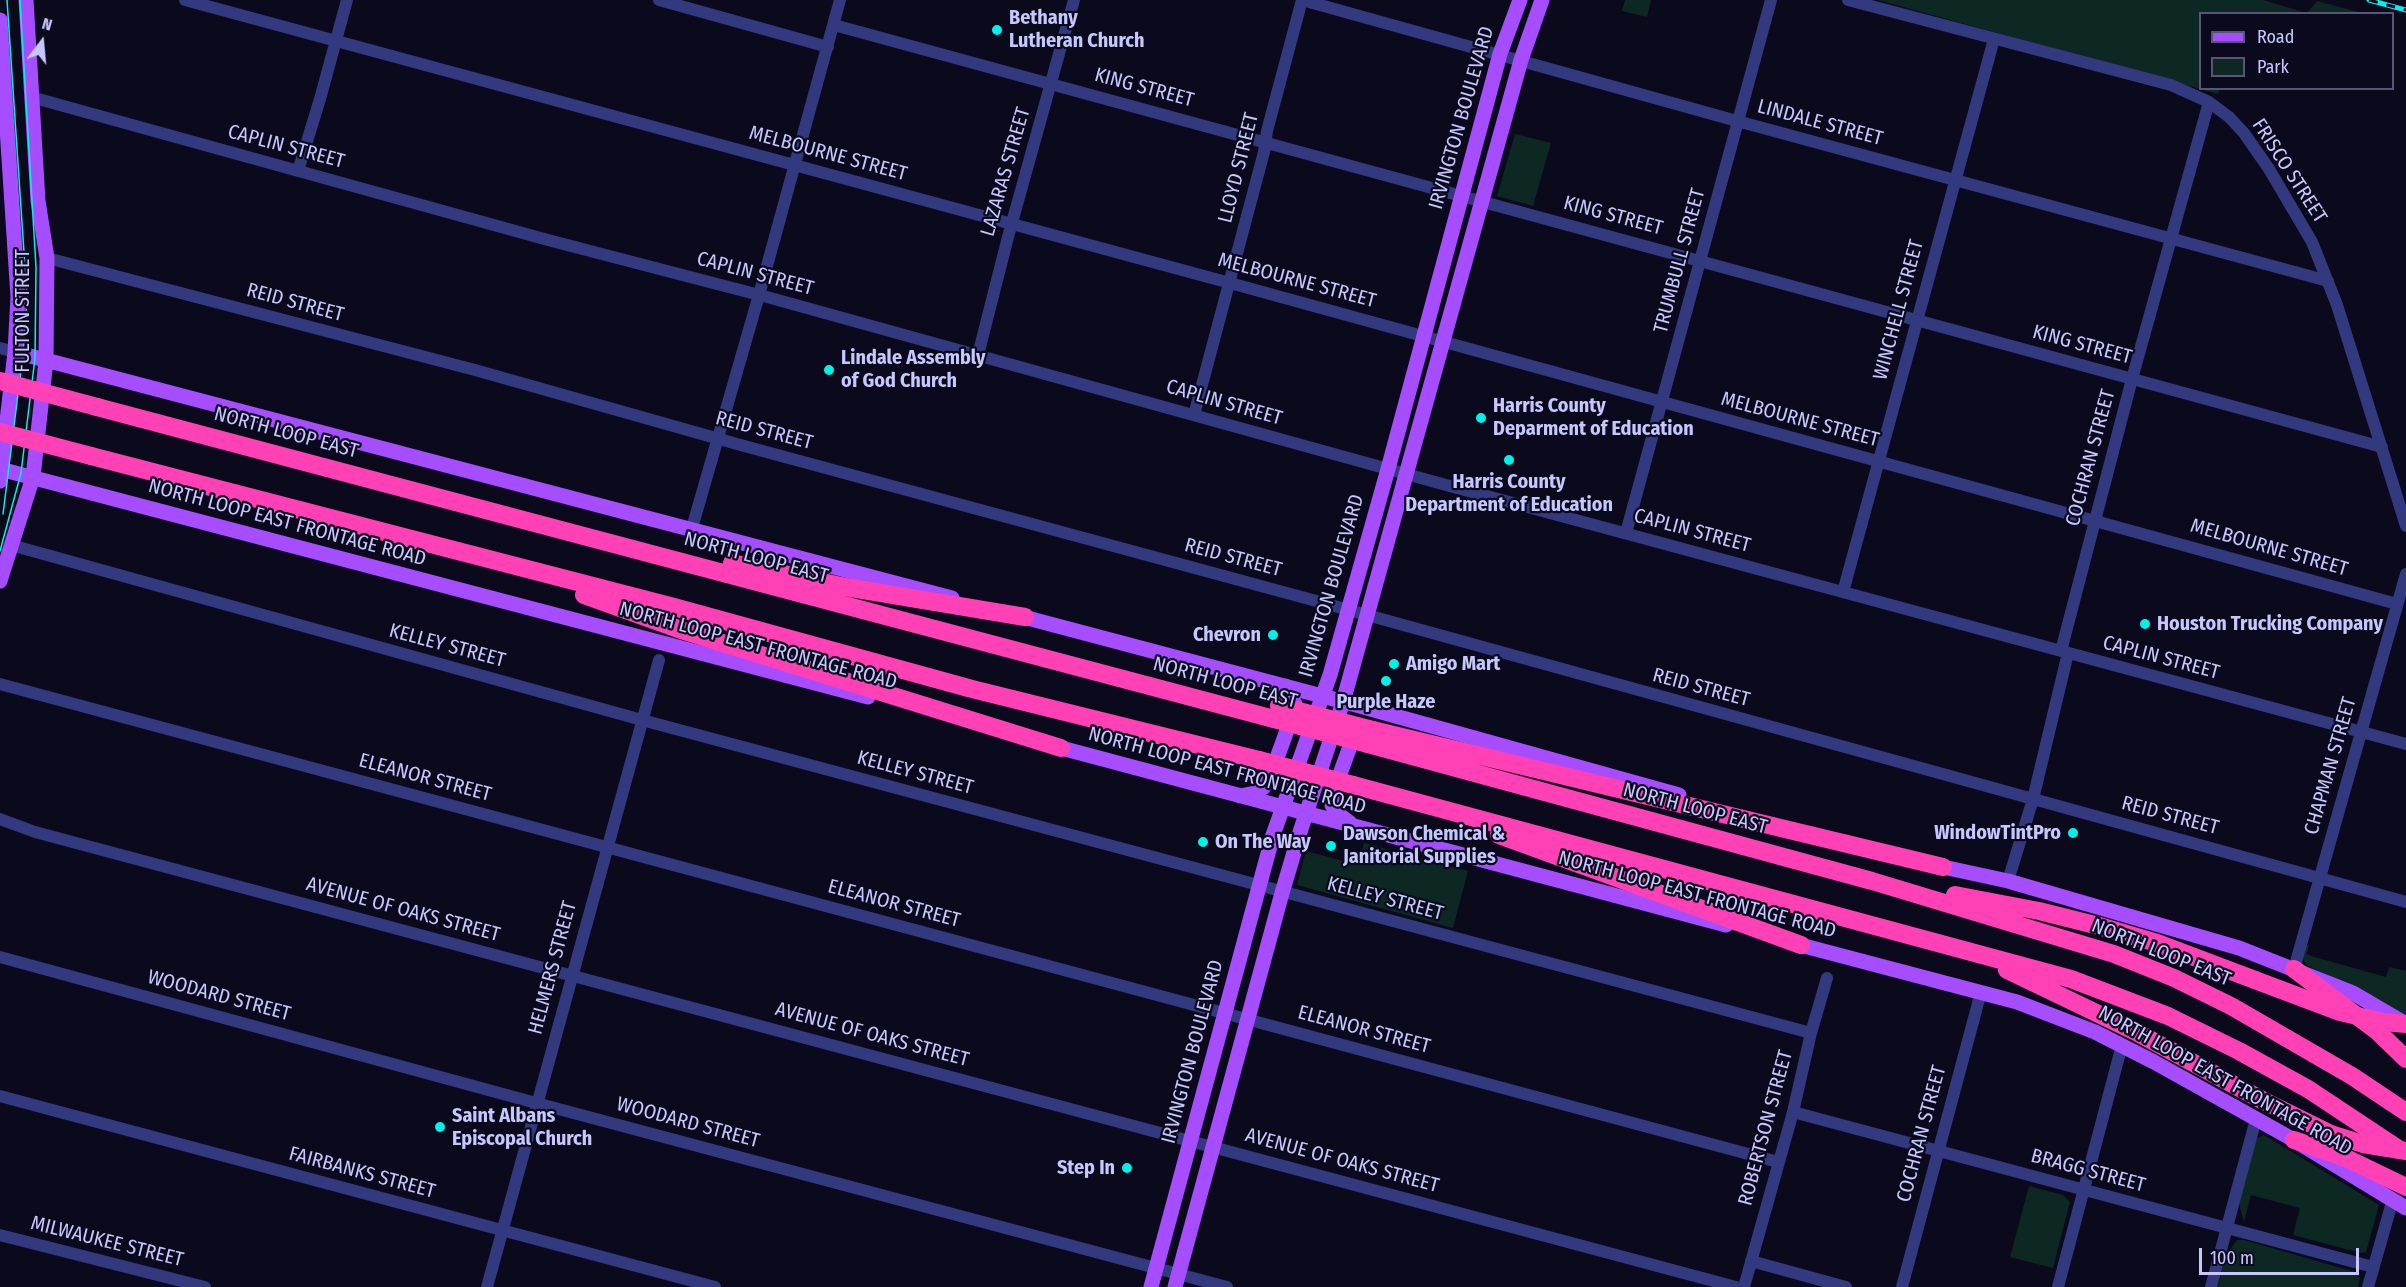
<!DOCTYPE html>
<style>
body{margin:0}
#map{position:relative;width:2406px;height:1287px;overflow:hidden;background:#0b0a1d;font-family:"Fira Sans Condensed",sans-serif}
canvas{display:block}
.legend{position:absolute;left:2199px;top:12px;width:195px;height:78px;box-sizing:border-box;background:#0b0a1d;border:2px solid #565677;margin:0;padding:8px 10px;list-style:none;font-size:18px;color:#c6c7ff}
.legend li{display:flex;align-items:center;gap:12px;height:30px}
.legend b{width:30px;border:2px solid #565677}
.north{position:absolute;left:12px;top:12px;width:60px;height:60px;-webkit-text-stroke:4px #0b0a1d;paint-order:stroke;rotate:16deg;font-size:16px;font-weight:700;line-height:24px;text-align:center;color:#c6c7ff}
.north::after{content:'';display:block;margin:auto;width:21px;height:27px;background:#c6c7ff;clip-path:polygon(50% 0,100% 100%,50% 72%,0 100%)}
.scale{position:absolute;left:2199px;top:1248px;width:160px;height:27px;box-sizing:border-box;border:3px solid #c6c7ff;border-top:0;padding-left:8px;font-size:18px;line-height:21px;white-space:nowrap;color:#c6c7ff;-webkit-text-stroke:4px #0b0a1d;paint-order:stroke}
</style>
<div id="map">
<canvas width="2406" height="1287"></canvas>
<ul class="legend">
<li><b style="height:8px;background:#a54dff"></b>Road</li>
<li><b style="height:16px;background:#0d2723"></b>Park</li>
</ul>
<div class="north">N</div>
<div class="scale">100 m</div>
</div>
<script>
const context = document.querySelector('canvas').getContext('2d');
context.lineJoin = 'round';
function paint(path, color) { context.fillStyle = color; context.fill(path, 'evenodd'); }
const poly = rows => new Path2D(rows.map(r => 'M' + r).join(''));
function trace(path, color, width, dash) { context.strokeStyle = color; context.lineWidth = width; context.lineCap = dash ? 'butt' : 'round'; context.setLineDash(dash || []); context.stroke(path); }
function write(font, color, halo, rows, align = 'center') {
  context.font = font + ' "Fira Sans Condensed",sans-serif'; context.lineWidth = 4.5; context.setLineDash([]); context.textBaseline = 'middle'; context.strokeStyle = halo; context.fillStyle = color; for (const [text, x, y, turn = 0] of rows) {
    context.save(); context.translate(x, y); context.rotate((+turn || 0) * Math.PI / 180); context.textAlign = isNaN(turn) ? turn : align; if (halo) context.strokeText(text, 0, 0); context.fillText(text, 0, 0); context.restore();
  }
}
paint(poly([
 [1625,0,1651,0,1647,17,1622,11],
 [1878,0,2263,0,2307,13,2317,1,2362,13,2200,14,2200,88,2220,89,2218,94],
 [1515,134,1551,143,1533,206,1497,196],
 [1364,843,1468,871,1453,928,1297,885,1306,851,1358,865],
 [2304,944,2309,945,2307,954,2311,956,2386,977,2389,967,2406,971,2406,1016,2380,1000,2306,965,2303,959],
 [2264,1135,2379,1205,2366,1252,2361,1253,2293,1235,2300,1208,2251,1195,2244,1222,2240,1208,2240,1200,2254,1143,2257,1138],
 [2029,1186,2063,1195,2070,1202,2053,1268,2010,1257],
 [2237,1240,2244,1240,2355,1272,2360,1278,2358,1287,2218,1287,2226,1255]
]), '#0d2723');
trace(poly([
 [185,0,1230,283,2397,604],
 [659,0,828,47],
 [1848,0,2171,85,2209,102,2229,117,2244,133,2269,169,2312,242,2337,305,2406,526],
 [834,25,2382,447],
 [31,97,548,240,767,297,1435,482,2406,744],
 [298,171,320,99,347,0],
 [47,258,475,370,737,444,1320,602,2406,902],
 [0,348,15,352],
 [978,355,1008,237,1074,0],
 [1194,415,1264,152,1267,131,1302,0,1737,121,2328,281],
 [692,528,759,295,840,0],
 [1626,533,1771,0],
 [11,545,642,720,1811,1033],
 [1843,592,1994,39],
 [2061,651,2132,379,2209,102],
 [0,684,1778,1162],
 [0,819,35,832,1736,1287],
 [2008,881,2033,799,2068,653],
 [0,957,536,1103,1227,1287],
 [2294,969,2406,574],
 [0,1096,715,1287],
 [1793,1112,2373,1267],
 [0,1235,205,1287],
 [1751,1261,1846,1287],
 [487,1287,659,660],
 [1744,1287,1793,1112,1811,1033,1827,978],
 [1902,1287,1981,992],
 [2058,1287,2122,1045],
 [2211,1287,2256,1119],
 [2368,1287,2393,1199]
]), '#32397f', 12);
trace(poly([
 [0,20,18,297,15,352,0,481],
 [15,352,952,598],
 [0,469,868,697],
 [0,581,33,477,46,361,47,258,38,201,26,0],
 [1016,615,1356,705,1679,795],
 [1050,745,1726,925],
 [1240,796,1255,793,1263,788,1269,780,1294,711,1295,704,1286,686],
 [1350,823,1337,813,1332,805,1332,796,1356,730],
 [1934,865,2008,881,2239,948,2353,993,2406,1024],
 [1789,942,2017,1002,2095,1032,2154,1062,2294,1140,2406,1208],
 [1151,1287,1273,835,1330,675,1388,469,1500,54,1520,0],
 [1175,1287,1282,893,1301,829,1343,702,1521,60,1542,0]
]), '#a54dff', 15);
trace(poly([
 [97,407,1274,719],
 [91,456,674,607,972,689,1259,760],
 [732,563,851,588,1025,617],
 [584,595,684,631,1061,748],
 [1373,730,1943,867],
 [1368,744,1872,881,2114,954,2174,978,2231,1006,2352,1076,2406,1112],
 [1353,785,2071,979,2168,1016,2239,1051,2308,1089,2400,1150],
 [1499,835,1801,945],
 [1955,895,2039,911,2099,926,2157,943,2255,980],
 [2294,969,2377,1031,2406,1059],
 [2007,970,2138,1033,2262,1100],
 [2294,1140,2346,1158,2406,1187]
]), '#ff41b5', 18);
trace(poly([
 [3,514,23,354,27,297,7,0],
 [0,551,21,473,35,358,36,267,20,0]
]), '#00f1ea', 1.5);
const rail = poly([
 [2369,0,2406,10]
]);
trace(rail, '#00f1ea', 5);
trace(rail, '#0b0a1d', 3, [9]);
trace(poly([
 [0,381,97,407],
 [0,432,91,456],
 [1279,706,1373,730],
 [1274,719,1368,744],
 [1259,760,1353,785],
 [2255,980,2340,1012,2383,1022,2406,1024],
 [2262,1100,2331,1134,2363,1144,2406,1151]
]), '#ff41b5', 18);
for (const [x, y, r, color] of [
 [997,30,6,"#00f1ea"],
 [829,370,6,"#00f1ea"],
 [1481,418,6,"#00f1ea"],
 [1509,460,6,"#00f1ea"],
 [2145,624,6,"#00f1ea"],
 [1273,635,6,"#00f1ea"],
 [1394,664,6,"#00f1ea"],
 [1386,681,6,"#00f1ea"],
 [2073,833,6,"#00f1ea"],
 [1203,842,6,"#00f1ea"],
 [1331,846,6,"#00f1ea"],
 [440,1127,6,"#00f1ea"],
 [1127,1168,6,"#00f1ea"]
]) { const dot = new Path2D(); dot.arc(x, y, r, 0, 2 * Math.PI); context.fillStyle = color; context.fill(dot); trace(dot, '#0b0a1d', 2); }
write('bold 20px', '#c6c7ff', '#0b0a1d', [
 ["Bethany",1009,18],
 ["Lutheran Church",1009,41],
 ["Lindale Assembly",841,358],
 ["of God Church",841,381],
 ["Harris County",1493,406],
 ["Deparment of Education",1493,429],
 ["Harris County",1509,482,"center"],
 ["Department of Education",1509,505,"center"],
 ["Houston Trucking Company",2157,624],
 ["Chevron",1261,635,"right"],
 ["Amigo Mart",1406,664],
 ["Purple Haze",1386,702,"center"],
 ["WindowTintPro",2061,833,"right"],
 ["Dawson Chemical &",1343,834],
 ["Janitorial Supplies",1343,857],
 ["On The Way",1215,842],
 ["Saint Albans",452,1116],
 ["Episcopal Church",452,1139],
 ["Step In",1115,1168,"right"]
], 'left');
write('20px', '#c6c7ff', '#0b0a1d', [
 ["KING STREET",1144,88,15],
 ["IRVINGTON BOULEVARD",1462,118,-74],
 ["LINDALE STREET",1820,123,15],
 ["CAPLIN STREET",286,147,15],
 ["MELBOURNE STREET",828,154,15],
 ["LLOYD STREET",1239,168,-76],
 ["FRISCO STREET",2289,171,57],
 ["LAZARAS STREET",1006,172,-74],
 ["KING STREET",1613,216,15],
 ["TRUMBULL STREET",1680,261,-75],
 ["CAPLIN STREET",755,274,15],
 ["MELBOURNE STREET",1297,281,15],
 ["REID STREET",295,303,15],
 ["WINCHELL STREET",1899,310,-75],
 ["FULTON STREET",23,311,-90],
 ["KING STREET",2082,345,15],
 ["CAPLIN STREET",1224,403,16],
 ["MELBOURNE STREET",1800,420,15],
 ["REID STREET",764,431,15],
 ["NORTH LOOP EAST",286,433,15],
 ["COCHRAN STREET",2091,458,-75],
 ["NORTH LOOP EAST FRONTAGE ROAD",287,523,15],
 ["CAPLIN STREET",1692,531,15],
 ["MELBOURNE STREET",2269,548,16],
 ["NORTH LOOP EAST",756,558,15],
 ["REID STREET",1233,558,15],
 ["IRVINGTON BOULEVARD",1332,586,-74],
 ["KELLEY STREET",447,646,15],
 ["NORTH LOOP EAST FRONTAGE ROAD",758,646,15],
 ["CAPLIN STREET",2161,658,15],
 ["NORTH LOOP EAST",1225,683,15],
 ["REID STREET",1701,688,15],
 ["CHAPMAN STREET",2331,766,-74],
 ["NORTH LOOP EAST FRONTAGE ROAD",1227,771,15],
 ["KELLEY STREET",915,773,15],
 ["ELEANOR STREET",425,778,15],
 ["NORTH LOOP EAST",1695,809,15],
 ["REID STREET",2170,816,15],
 ["NORTH LOOP EAST FRONTAGE ROAD",1697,895,15],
 ["KELLEY STREET",1385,899,15],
 ["ELEANOR STREET",894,904,15],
 ["AVENUE OF OAKS STREET",403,910,15],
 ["NORTH LOOP EAST",2161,953,22],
 ["HELMERS STREET",553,968,-75],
 ["WOODARD STREET",219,996,15],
 ["ELEANOR STREET",1364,1030,15],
 ["AVENUE OF OAKS STREET",872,1035,15],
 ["IRVINGTON BOULEVARD",1193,1052,-75],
 ["NORTH LOOP EAST FRONTAGE ROAD",2225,1081,29],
 ["WOODARD STREET",688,1123,15],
 ["ROBERTSON STREET",1766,1128,-75],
 ["COCHRAN STREET",1922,1134,-75],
 ["AVENUE OF OAKS STREET",1342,1161,15],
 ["BRAGG STREET",2088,1171,15],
 ["FAIRBANKS STREET",362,1173,15],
 ["MILWAUKEE STREET",107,1242,14]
]);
</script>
